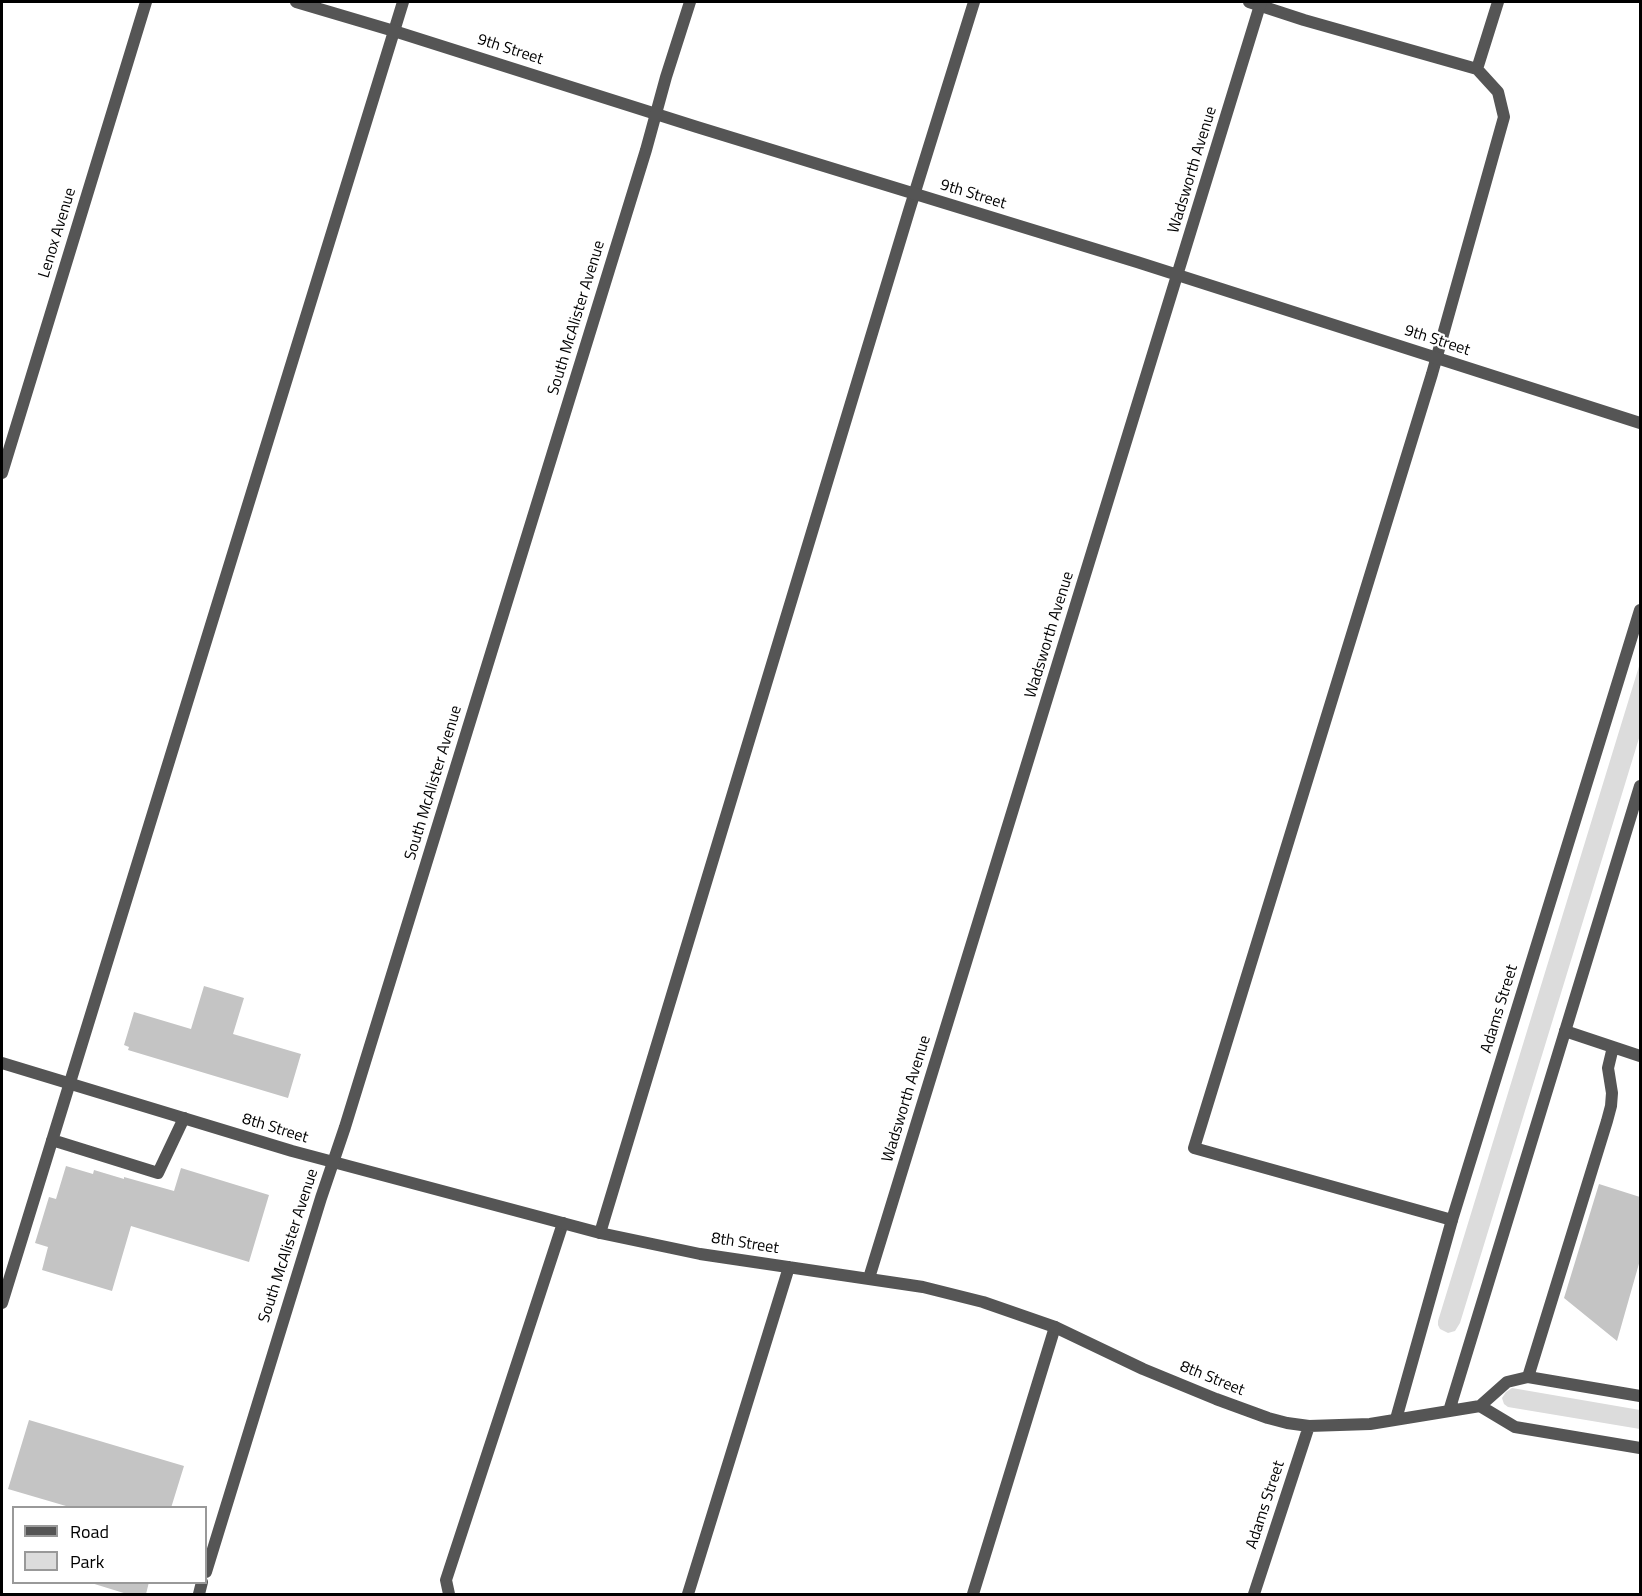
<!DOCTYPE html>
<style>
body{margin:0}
#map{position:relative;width:1642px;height:1596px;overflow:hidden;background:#fff;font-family:"Titillium Web",sans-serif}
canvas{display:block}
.frame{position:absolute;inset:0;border:3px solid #000;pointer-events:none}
.legend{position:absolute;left:12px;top:1506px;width:195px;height:78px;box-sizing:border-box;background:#fff;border:2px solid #999;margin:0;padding:8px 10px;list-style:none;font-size:18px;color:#000}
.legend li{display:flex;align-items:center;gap:12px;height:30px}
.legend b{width:30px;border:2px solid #999}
</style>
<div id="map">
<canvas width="1642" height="1596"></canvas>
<div class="frame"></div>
<ul class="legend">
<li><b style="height:8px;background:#555"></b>Road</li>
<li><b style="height:16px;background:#dcdcdc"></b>Park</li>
</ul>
</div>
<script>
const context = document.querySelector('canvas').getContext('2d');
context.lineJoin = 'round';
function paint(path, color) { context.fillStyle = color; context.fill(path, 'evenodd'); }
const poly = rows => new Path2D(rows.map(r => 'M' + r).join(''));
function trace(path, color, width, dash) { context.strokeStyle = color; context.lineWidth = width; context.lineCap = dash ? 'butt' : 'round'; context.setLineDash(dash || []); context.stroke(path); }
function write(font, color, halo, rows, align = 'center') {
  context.font = font + ' "Titillium Web",sans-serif'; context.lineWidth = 4.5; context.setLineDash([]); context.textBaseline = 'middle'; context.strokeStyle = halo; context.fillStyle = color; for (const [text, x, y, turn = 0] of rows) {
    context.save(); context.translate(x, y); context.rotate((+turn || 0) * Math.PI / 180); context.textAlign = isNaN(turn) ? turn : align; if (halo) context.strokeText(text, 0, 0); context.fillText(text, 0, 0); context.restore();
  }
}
paint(poly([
 [1640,663,1640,735,1460,1323,1455,1331,1448,1333,1440,1329,1438,1325,1438,1321],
 [1512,1388,1640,1410,1640,1429,1508,1407,1504,1404,1502,1398,1506,1392]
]), '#dcdcdc');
paint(poly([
 [204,986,244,998,233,1034,301,1054,288,1098,128,1050,129,1047,124,1045,134,1012,191,1029],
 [66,1166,93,1174,94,1170,124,1179,124,1177,174,1191,181,1168,269,1195,249,1262,131,1226,112,1291,42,1270,48,1247,35,1243,49,1197,56,1199],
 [1599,1184,1640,1197,1640,1260,1617,1341,1564,1298],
 [29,1420,184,1466,171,1508,66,1508,66,1506,8,1489],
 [88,1582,149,1582,146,1594,127,1594]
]), '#c4c4c4');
trace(poly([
 [1249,2,1304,20,1477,69,1498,92,1504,117,1432,374,1194,1148,1452,1220],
 [1477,69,1498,2],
 [1565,1031,1640,1056],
 [52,1140,158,1173,184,1118],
 [600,1233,909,211,974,2],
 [2,1303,403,2],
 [1528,1377,1607,1121,1611,1106,1612,1093,1608,1068,1613,1047],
 [449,1594,446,1580,563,1223],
 [973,1594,1055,1327]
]), '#555', 12);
trace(poly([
 [296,2,394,31,697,127,1137,262,1640,423],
 [2,473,146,2],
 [2,1063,292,1151,600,1233,700,1254,923,1287,983,1302,1055,1327,1143,1369,1216,1399,1268,1418,1287,1423,1309,1426,1370,1424,1480,1406,1507,1382,1528,1377,1640,1396],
 [869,1278,1261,2],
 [1480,1406,1515,1427,1640,1448],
 [1449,1411,1640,786],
 [1396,1419,1452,1220,1640,610],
 [688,1594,789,1267],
 [1254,1594,1309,1426]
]), '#555', 12);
trace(poly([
 [206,1572,321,1198,345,1127,646,150,666,77,690,2],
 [199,1594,202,1582]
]), '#555', 12);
write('16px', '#000', '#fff', [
 ["9th Street",510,50,18],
 ["Wadsworth Avenue",1193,170,-73],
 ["9th Street",973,195,17],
 ["Lenox Avenue",58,233,-73],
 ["South McAlister Avenue",577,318,-73],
 ["9th Street",1437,341,18],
 ["Wadsworth Avenue",1050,635,-73],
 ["South McAlister Avenue",434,783,-73],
 ["Adams Street",1500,1009,-73],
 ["Wadsworth Avenue",907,1099,-73],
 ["8th Street",275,1129,17],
 ["8th Street",745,1244,9],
 ["South McAlister Avenue",289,1246,-72],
 ["8th Street",1212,1379,22],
 ["Adams Street",1266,1505,-72]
]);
</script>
